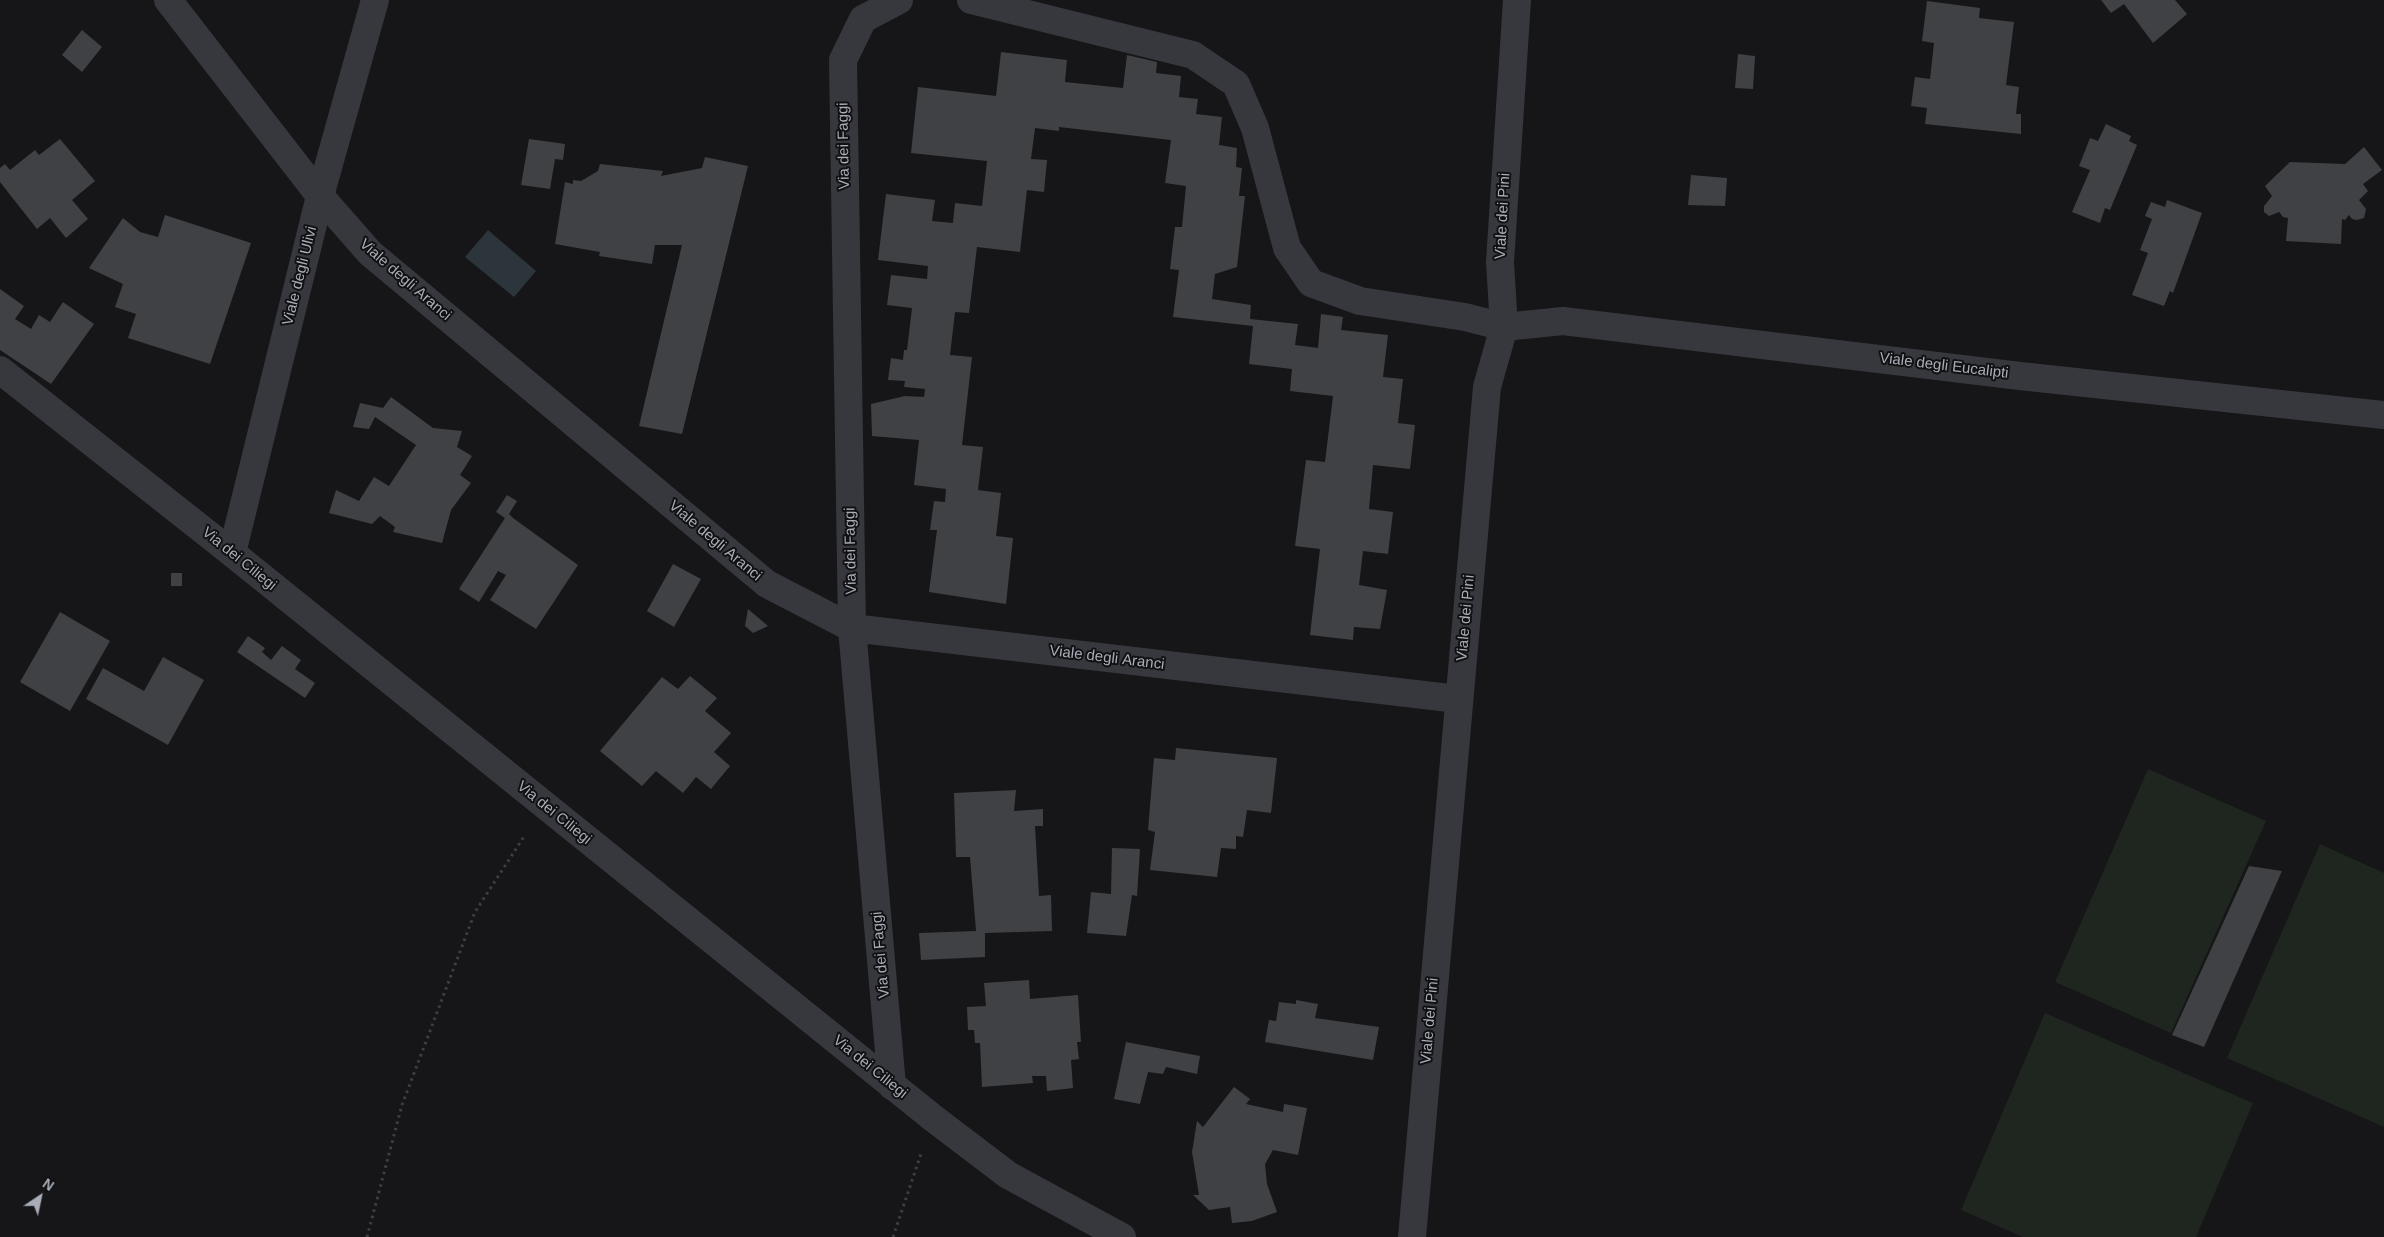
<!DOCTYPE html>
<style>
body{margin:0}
#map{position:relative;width:2384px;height:1237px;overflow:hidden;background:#161618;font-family:Arial,sans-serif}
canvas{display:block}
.north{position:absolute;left:15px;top:1172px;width:50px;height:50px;-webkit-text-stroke:4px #111113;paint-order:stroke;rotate:34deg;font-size:14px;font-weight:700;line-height:20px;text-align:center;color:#a8adb8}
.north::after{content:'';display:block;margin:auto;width:18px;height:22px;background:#a8adb8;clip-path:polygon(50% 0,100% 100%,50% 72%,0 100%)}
</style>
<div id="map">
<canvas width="2384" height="1237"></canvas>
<div class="north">N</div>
</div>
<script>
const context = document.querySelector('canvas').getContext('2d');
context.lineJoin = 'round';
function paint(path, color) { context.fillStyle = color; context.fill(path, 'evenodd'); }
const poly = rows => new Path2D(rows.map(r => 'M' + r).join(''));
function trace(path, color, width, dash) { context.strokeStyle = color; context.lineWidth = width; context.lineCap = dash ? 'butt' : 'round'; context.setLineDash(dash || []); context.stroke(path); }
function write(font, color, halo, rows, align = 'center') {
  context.font = font + ' Arial,sans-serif'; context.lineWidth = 4; context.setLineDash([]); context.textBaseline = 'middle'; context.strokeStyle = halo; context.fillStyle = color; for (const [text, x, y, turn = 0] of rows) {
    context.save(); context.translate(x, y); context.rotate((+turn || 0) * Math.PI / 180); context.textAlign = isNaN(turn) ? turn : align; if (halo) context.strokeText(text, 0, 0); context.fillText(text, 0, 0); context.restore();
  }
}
paint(poly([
 [2148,769,2266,821,2171,1033,2055,982],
 [2320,844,2384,873,2384,1127,2227,1058],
 [2045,1013,2253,1103,2196,1237,2023,1237,1961,1210]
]), '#1e261f');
paint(poly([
 [488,230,536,271,514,297,465,257]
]), '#2c353c');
paint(poly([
 [2101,0,2175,0,2187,14,2153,43,2124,4,2111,13],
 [1927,1,1980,8,1979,18,2014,22,2006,85,2019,87,2016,114,2021,114,2021,134,1925,124,1927,108,1911,106,1915,77,1930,79,1934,43,1922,41],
 [82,30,102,47,82,72,62,55],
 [1001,52,1067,60,1065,82,1123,88,1127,55,1157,62,1156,73,1181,76,1179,97,1198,99,1196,114,1222,117,1219,145,1237,148,1236,167,1242,168,1239,196,1245,196,1237,267,1215,274,1212,299,1251,305,1250,319,1298,324,1295,345,1318,348,1321,314,1343,317,1341,330,1388,335,1383,377,1403,379,1398,423,1415,425,1410,469,1373,465,1369,509,1393,512,1388,554,1363,551,1359,585,1387,590,1380,629,1354,627,1353,640,1310,635,1320,549,1295,546,1306,460,1325,462,1333,396,1290,391,1292,369,1249,364,1253,326,1173,317,1179,270,1170,269,1175,227,1182,227,1186,186,1165,183,1171,140,1059,127,1059,131,1035,128,1031,159,1047,160,1044,192,1027,190,1020,252,977,247,969,313,955,312,950,355,972,357,962,445,983,447,978,490,1001,493,996,536,1013,538,1006,604,929,592,937,530,930,530,934,501,945,502,946,489,914,485,919,440,872,436,871,404,905,396,924,397,925,389,904,387,905,381,888,380,891,358,903,360,904,350,907,350,912,308,887,305,891,275,927,279,928,266,878,260,886,194,935,200,932,221,953,223,955,203,982,206,987,161,911,153,918,87,996,96],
 [1738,54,1755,56,1753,89,1735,88],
 [2106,124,2131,136,2129,141,2137,145,2110,210,2105,208,2100,223,2072,212,2090,170,2079,166,2090,138,2098,141],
 [60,139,95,181,72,200,88,219,66,238,50,218,37,229,0,182,0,168,5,164,10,170,35,150,39,155],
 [529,139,565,144,563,160,555,159,550,189,521,185],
 [2364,147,2382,170,2363,184,2368,191,2359,200,2366,209,2364,218,2357,220,2352,219,2349,215,2345,220,2342,219,2341,244,2286,241,2288,218,2283,217,2279,212,2269,216,2264,212,2264,206,2272,196,2265,186,2290,162,2345,164],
 [705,157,748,166,682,434,639,426,682,245,655,245,652,264,599,256,600,252,555,244,565,182,573,184,573,180,581,181,598,171,600,164,663,171,661,176,702,168],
 [1691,175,1727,178,1725,206,1688,205],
 [2167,200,2202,213,2173,293,2170,291,2164,306,2132,295,2148,253,2140,250,2152,219,2145,216,2151,202,2165,207],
 [165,215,251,243,210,364,128,338,136,314,115,307,123,284,89,268,123,218,140,232,158,237],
 [0,289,24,306,15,319,31,329,39,315,50,322,63,302,94,324,51,384,0,350],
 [391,397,433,428,462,431,457,447,472,456,460,475,471,483,451,510,442,543,393,532,395,527,380,516,372,524,329,513,336,490,359,501,374,477,389,486,416,445,375,417,369,429,353,427,360,403,383,408],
 [507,495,517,501,509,514,513,518,578,565,536,629,490,600,506,575,498,571,479,602,459,589,505,518,496,512],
 [673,564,701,579,674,627,647,611],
 [171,573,182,573,182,586,171,586],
 [748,609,768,626,753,633,745,626],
 [60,612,110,641,70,711,20,682],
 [248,636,265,648,262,652,271,660,282,646,301,660,295,669,315,683,305,698,237,652],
 [163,657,204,680,168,745,86,699,103,668,144,691],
 [690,676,717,698,705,711,731,733,714,752,730,766,711,789,696,777,683,793,656,771,642,786,600,751,662,677,678,689],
 [1176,748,1277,758,1271,813,1247,810,1243,837,1236,836,1236,849,1221,848,1217,877,1150,870,1155,832,1148,830,1154,758,1175,760],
 [1016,790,1014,811,1043,809,1043,826,1035,826,1039,896,1051,895,1052,931,985,933,985,957,921,960,919,933,976,931,970,857,956,857,954,793],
 [1112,848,1140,849,1137,896,1132,895,1126,936,1087,933,1091,892,1111,894],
 [2249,866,2282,871,2204,1047,2172,1035],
 [1029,980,1030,999,1078,995,1081,1042,1077,1042,1079,1059,1071,1060,1073,1088,1047,1091,1046,1076,1032,1076,1033,1083,982,1087,980,1043,975,1043,974,1030,968,1030,967,1007,986,1006,984,983],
 [1296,1000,1318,1004,1315,1018,1379,1027,1373,1060,1265,1042,1269,1020,1276,1021,1279,1002,1296,1004],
 [1126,1042,1200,1056,1197,1074,1166,1067,1163,1074,1148,1072,1140,1104,1114,1099],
 [1234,1087,1250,1099,1246,1104,1283,1112,1284,1104,1307,1108,1298,1155,1273,1150,1265,1164,1267,1184,1277,1212,1252,1221,1232,1223,1230,1207,1209,1210,1193,1195,1199,1195,1192,1152,1197,1121,1203,1127]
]), '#404145');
trace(poly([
 [367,1237,402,1105,475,912,525,835],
 [893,1237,921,1154]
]), '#3d3f44', 3, [2.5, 4]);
trace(poly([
 [168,0,320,196,370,253,767,584,852,628,1458,699],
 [971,0,1193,55,1236,84,1255,128,1287,248,1311,283,1360,301,1465,317,1504,327,1563,321,2020,376,2384,415],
 [0,370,232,553,933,1118,1008,1175,1122,1237],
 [232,553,320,196,375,0],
 [892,1086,852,628,843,60,863,19,899,0],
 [1412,1237,1487,387,1504,327,1500,262,1517,0]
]), '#37383d', 28);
write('15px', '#a8adb8', '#111113', [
 ["Via dei Faggi",844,146,-91],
 ["Viale dei Pini",1503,216,-87],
 ["Viale degli Ulivi",300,276,-76],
 ["Viale degli Aranci",405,280,41],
 ["Viale degli Eucalipti",1944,366,7],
 ["Viale degli Aranci",715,541,40],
 ["Via dei Faggi",851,551,-91],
 ["Via dei Ciliegi",239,559,39],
 ["Viale dei Pini",1466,618,-85],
 ["Viale degli Aranci",1107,658,7],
 ["Via dei Ciliegi",554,813,39],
 ["Via dei Faggi",881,955,-95],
 ["Viale dei Pini",1430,1021,-85],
 ["Via dei Ciliegi",870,1067,39]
]);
</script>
